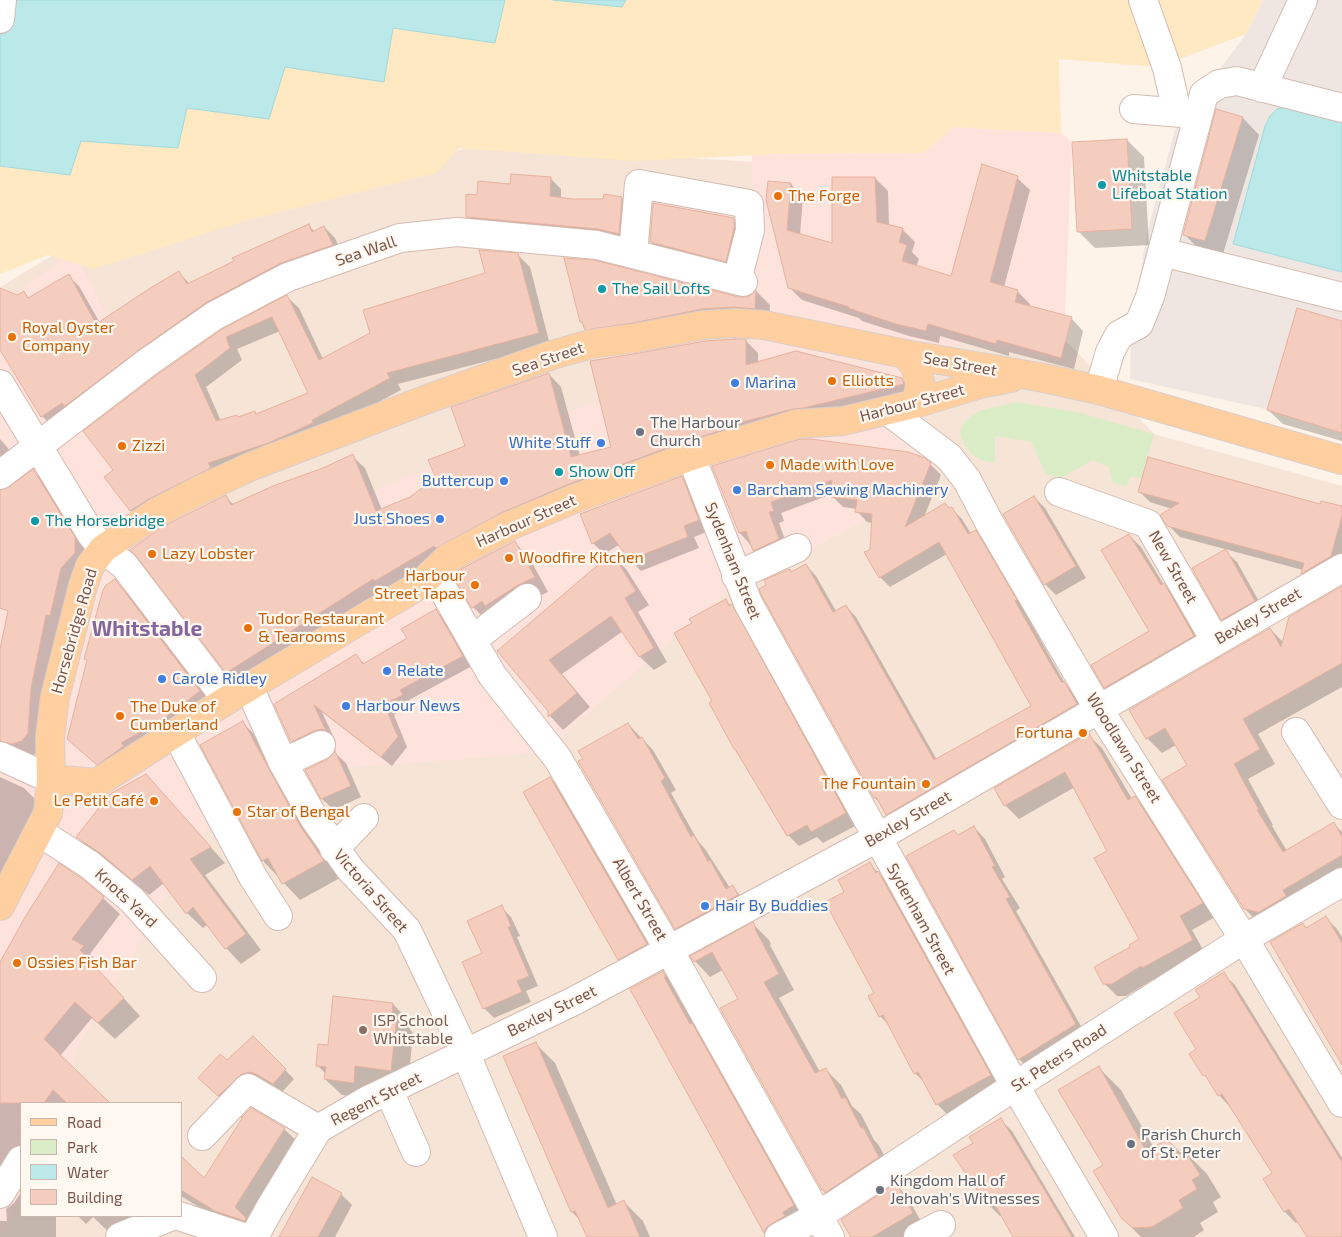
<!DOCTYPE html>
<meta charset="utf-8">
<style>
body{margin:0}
#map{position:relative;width:1342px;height:1237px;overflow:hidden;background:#fef3e9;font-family:"Exo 2",sans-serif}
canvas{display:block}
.legend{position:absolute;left:20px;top:1102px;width:162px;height:115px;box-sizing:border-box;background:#fff8f1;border:1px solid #cab7ae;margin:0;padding:6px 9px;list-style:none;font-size:15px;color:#7b554a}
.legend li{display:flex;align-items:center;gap:10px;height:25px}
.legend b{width:25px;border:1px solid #cab7ae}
</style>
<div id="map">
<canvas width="1342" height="1237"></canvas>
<ul class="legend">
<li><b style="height:6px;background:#ffcf9f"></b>Road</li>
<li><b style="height:14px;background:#dbedc6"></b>Park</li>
<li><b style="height:14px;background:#bbe8e9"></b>Water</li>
<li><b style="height:14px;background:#f5cdbf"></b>Building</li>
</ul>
</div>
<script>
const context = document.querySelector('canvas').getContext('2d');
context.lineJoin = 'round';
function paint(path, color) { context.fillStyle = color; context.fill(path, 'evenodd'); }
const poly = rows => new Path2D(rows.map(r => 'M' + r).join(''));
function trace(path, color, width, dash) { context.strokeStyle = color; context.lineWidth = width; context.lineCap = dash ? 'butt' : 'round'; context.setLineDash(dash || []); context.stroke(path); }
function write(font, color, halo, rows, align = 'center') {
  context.font = font + ' "Exo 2",sans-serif'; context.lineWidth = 4.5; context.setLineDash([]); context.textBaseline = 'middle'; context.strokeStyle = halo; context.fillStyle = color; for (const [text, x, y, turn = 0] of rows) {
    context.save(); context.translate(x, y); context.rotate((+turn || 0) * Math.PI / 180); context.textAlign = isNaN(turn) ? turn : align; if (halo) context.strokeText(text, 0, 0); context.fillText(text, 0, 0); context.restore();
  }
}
paint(poly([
 [476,146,899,170,1076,351,1154,434,1342,486,1342,1237,0,1237,0,287,55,254],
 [21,1103,181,1103,181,1216,21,1216]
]), '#f6e4d7');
paint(poly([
 [953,127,1061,133,1072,142,1063,362,964,341,903,379,939,480,720,598,543,753,239,776,75,1052,68,1103,21,1103,21,1198,0,1231,0,305,74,251,233,561,340,505,537,422,753,348,752,154,923,153]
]), '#fee2dc');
paint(poly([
 [1263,0,1342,0,1342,433,1261,408,1130,379,1131,328,1147,233,1175,130,1246,34]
]), '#efe6e2');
paint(poly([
 [1017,402,1077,412,1154,434,1141,479,1131,476,1126,487,1112,482,1109,467,1093,460,1061,478,1046,474,1031,442,995,436,995,463,981,460,973,455,964,444,960,433,963,424,971,416,982,410]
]), '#dbedc6');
paint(poly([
 [203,0,1263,0,1246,34,1158,67,1059,59,1061,133,953,127,923,153,777,154,635,161,459,148,437,173,245,221,94,269,48,255,0,274,0,75]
]), '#fee9c2');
const water = poly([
 [0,0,505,0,495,43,393,28,384,82,285,67,269,119,187,108,178,148,81,141,70,175,0,166,0,0],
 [553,0,626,0,622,7,553,0],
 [1288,107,1342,120,1342,272,1233,244,1265,126,1270,116,1277,109,1288,107]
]);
paint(water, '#bbe8e9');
trace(water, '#a1dadc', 1);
paint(poly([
 [1243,118,1259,135,1222,257,1201,251,1184,234],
 [1127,140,1144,157,1149,245,1095,248,1078,231],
 [550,178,561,189,561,199,572,201,622,198,632,209,629,244,479,228,468,217,478,196,511,185],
 [875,178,888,191,889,226,902,229,915,242,912,252,919,259,916,267,951,278,1017,178,1030,190,1004,287,1017,291,1030,304,1029,307,1071,318,1083,331,1074,369,1009,352,1009,356,940,336,939,343,909,336,862,321,859,318,802,300,789,287,768,199,791,184,803,197,800,235,834,245],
 [733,220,745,231,737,272,662,253,651,242],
 [308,225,315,232,324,227,335,238,342,255,52,426,42,416,0,347,0,297,17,297,24,293,29,298,68,276,79,286,100,323,179,273,190,284],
 [518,255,530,267,550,345,398,384,401,390,323,432,143,522,131,510,106,477,115,470,158,376,287,297,299,308,323,359,486,274],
 [280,331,310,393,257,415,255,412,238,418,221,421,206,387,242,360,237,349],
 [756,291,770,305,769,322,600,343,586,329,581,321,748,298],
 [1342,322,1342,441,1283,424,1268,410],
 [746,341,758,353,758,363,902,379,915,392,816,420,449,560,240,685,227,672,226,497,234,505,352,456,365,468,382,510,410,498,437,479,467,447,549,374,561,387,580,456,612,448],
 [0,439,21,463,0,480],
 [930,464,941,475,924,517,951,508,962,519,971,534,975,532,986,542,1026,611,1025,612,1060,675,1066,685,1075,693,1087,715,898,824,875,798,763,596,789,570,792,573,806,565,816,576,836,611,846,606,856,617,937,760,1032,707,947,554,890,587,880,577,871,550,873,523,867,522,857,511,857,509,843,507,832,496,832,494,781,513,784,521,779,523,789,550,765,561,740,533,713,467],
 [33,471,46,484,88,554,41,747,36,754,0,761,0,656,20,556,0,593,0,491,3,492],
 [682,477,693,489,709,531,694,537,699,548,641,571,630,560,619,545,604,554,593,543],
 [1139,491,1333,509,1342,519,1342,567,1313,584,1302,574,1303,570,1180,537,1168,525,1172,509,1150,502],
 [1034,497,1045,508,1086,578,1056,595,1045,584],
 [1130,536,1141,547,1164,585,1175,596,1205,647,1116,698,1105,687,1151,631],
 [514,542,529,557,548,592,487,621,473,607],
 [1225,551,1237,562,1265,612,1234,630,1222,619],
 [612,555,626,569,649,605,638,612,667,662,654,670,640,657,623,631,562,674,590,707,563,730,550,716,550,711,499,651],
 [115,581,128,594,212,704,110,777,68,738,88,662,85,659],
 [1342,588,1342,687,1258,734,1275,764,1248,779,1273,825,1272,826,1287,851,1334,824,1342,832,1342,879,1260,924,1245,909,1188,766,1176,745,1162,753,1147,738,1270,629,1284,643],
 [725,600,743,617,857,825,823,843,817,837,799,846,788,835,714,702,693,624],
 [436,610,446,621,472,666,409,700,412,705,394,715,407,747,392,766,322,712,335,740,302,752,292,741,275,705,356,656,365,664,409,639],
 [243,723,260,740,340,878,300,900,263,861,202,745],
 [628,724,653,750,676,790,671,793,698,841,705,849,730,888,732,887,744,899,688,940,676,928],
 [1088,735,1102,748,1132,799,1135,798,1148,811,1215,917,1192,930,1205,953,1156,981,1154,979,1126,996,1117,996,1104,983,1141,940,1108,851,1075,787,1019,819,1005,805,996,788],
 [335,753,346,763,361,797,334,810,322,799,307,770,328,760],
 [146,776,225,863,205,875,261,950,241,964,226,948,208,924,203,928,187,913,164,883,149,895,117,868,93,853,78,837],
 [0,777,24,788,37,801,0,884],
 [550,778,561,789,658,955,630,970,619,959],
 [974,827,985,839,1005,877,1002,879,1020,908,1016,911,1086,1035,1030,1070,1019,1059,954,831,959,836],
 [870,864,889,884,1001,1086,948,1115,937,1104,925,1083,915,1073,890,1026,880,1016,876,993,846,892],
 [59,865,103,898,120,914,90,954,100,964,96,968,140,1016,115,1039,92,1018,60,1056,109,1103,21,1103,21,1174,0,1193,0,962],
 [501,907,511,917,520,936,517,937,538,986,526,991,531,1002,494,1018,484,1008,483,954],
 [1326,918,1337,929,1342,937,1342,1062,1307,929],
 [753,924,769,940,771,944,770,945,794,990,779,998,820,1072,825,1069,841,1085,852,1106,861,1114,874,1140,878,1144,894,1173,838,1205,823,1189,721,1009,739,999,723,970,710,977,695,961],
 [663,972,674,984,676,988,675,989,697,1030,703,1036,805,1217,770,1237,765,1232,632,989],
 [1223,974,1235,985,1342,1158,1342,1237,1308,1237,1298,1221,1296,1223,1285,1212,1273,1174,1230,1107,1219,1095,1212,1083,1204,1075,1198,1049,1201,997],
 [393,1004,409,1021,409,1028,413,1033,408,1087,372,1082,370,1099,342,1095,325,1079,326,1074,317,1065,329,1047],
 [253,1038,294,1079,282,1092,227,1104,208,1086,227,1062],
 [536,1044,555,1063,617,1205,624,1202,643,1221,650,1237,589,1237,581,1221,572,1212,505,1057],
 [1099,1068,1121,1090,1154,1148,1168,1140,1182,1154,1185,1152,1207,1174,1221,1197,1213,1202,1218,1212,1200,1223,1204,1230,1194,1237,1141,1237,1123,1219,1105,1165],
 [1001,1120,1012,1131,1075,1237,1014,1237,1002,1215,1000,1216,989,1205,975,1143],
 [284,1129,301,1145,251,1225,233,1228,181,1196,181,1157,204,1180],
 [312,1178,341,1194,352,1205,335,1237,280,1237],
 [896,1185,907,1196,923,1225,902,1237,852,1237],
 [21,1192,21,1216,56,1216,56,1237,0,1237,0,1221,7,1221,6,1209,14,1203],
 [78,1216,165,1216,114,1237,93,1217,86,1224]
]), '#0003');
const building = poly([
 [1216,109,1243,117,1205,241,1183,235,1216,109],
 [1127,139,1132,229,1077,232,1072,142,1127,139],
 [982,164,1018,176,990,282,1018,290,1015,302,1072,317,1061,358,997,340,996,344,928,324,926,331,896,324,848,308,849,307,788,288,766,200,768,181,791,183,787,230,832,243,832,177,875,177,877,222,903,228,899,242,907,245,902,261,951,276,982,164],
 [511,174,551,177,550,196,572,199,603,199,604,194,622,197,619,234,598,229,466,217,466,194,477,195,478,181,510,184,511,174],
 [653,203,734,218,734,228,726,262,650,242,653,203],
 [309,224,312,232,324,226,333,245,281,263,207,302,139,350,65,406,62,403,41,417,0,350,0,288,17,295,24,291,28,298,69,274,96,324,152,287,179,271,187,284,234,261,232,258,309,224],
 [479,250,518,253,539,333,387,373,390,378,312,420,313,423,268,443,208,463,211,468,147,500,130,511,104,477,113,470,83,431,157,375,222,329,287,295,319,360,370,333,363,310,485,273,479,250],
 [272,317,308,393,256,414,255,411,238,417,237,415,216,421,195,375,230,348,226,337,272,317],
 [564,258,594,260,739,297,748,297,756,290,755,309,734,307,702,309,633,323,585,330,582,322,580,322,564,258],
 [1297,308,1342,321,1342,433,1267,410,1297,308],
 [735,339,746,339,746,365,796,351,902,378,904,384,803,408,793,409,723,427,730,428,686,441,569,484,501,513,436,548,434,546,375,581,373,579,226,673,136,556,130,550,162,527,226,495,231,505,273,486,323,468,353,454,376,511,410,497,426,485,425,482,436,478,428,460,465,446,451,407,549,373,571,457,611,447,590,361,639,353,705,341,735,339],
 [800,439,811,439,908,452,925,458,931,463,905,527,945,503,949,508,952,507,968,534,976,530,1017,600,1015,601,1050,663,1062,683,1064,681,1077,704,886,815,876,797,874,798,762,596,759,589,766,585,764,580,790,569,791,572,806,564,833,612,846,605,934,760,1031,706,939,542,879,578,864,552,870,550,872,514,855,512,857,500,831,497,832,480,771,502,774,511,769,512,779,539,753,551,746,531,739,533,712,466,800,439],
 [1148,457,1320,504,1321,501,1342,506,1342,516,1331,556,1301,574,1304,563,1167,526,1160,515,1179,503,1138,492,1148,457],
 [33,469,75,537,75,553,61,568,50,616,46,615,31,688,28,733,22,741,12,744,0,741,0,649,8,611,0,608,0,490,9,487,33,469],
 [682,476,699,520,684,526,688,537,629,560,610,533,592,544,580,514,682,476],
 [1034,496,1076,566,1044,585,1003,514,1034,496],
 [1129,534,1161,585,1164,583,1194,636,1104,688,1091,665,1149,631,1101,550,1129,534],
 [515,541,535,577,518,585,485,606,482,601,472,608,452,576,457,571,515,541],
 [1226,549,1255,601,1221,620,1192,568,1226,549],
 [612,553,636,591,625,598,654,648,639,657,611,616,549,660,577,693,548,717,548,711,497,651,612,553],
 [115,579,200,691,162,720,121,743,124,746,97,765,67,739,87,660,84,659,103,590,106,585,115,579],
 [1342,586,1342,663,1243,719,1260,749,1234,764,1259,810,1257,810,1283,852,1334,822,1342,837,1342,855,1283,890,1286,896,1259,912,1244,909,1162,780,1187,765,1165,728,1146,739,1129,710,1270,628,1281,647,1289,617,1342,586],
 [726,599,729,606,732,604,846,813,811,832,807,825,787,836,735,749,734,749,709,703,712,701,674,633,692,623,689,619,726,599],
 [436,609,463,656,400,690,403,695,384,704,398,737,381,757,314,705,326,731,322,729,314,731,291,742,274,704,356,654,363,664,407,638,401,629,436,609],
 [243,721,300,826,324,861,282,884,268,858,262,861,200,745,243,721],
 [628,723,638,739,642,737,665,778,661,781,691,837,694,835,708,862,710,860,726,889,733,885,738,895,675,929,578,761,583,759,578,751,628,723],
 [1089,733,1128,800,1135,796,1203,903,1180,916,1193,940,1142,968,1141,966,1112,984,1103,984,1094,967,1130,947,1129,945,1139,939,1094,858,1107,851,1065,772,1004,806,994,788,1089,733],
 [335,751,351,786,321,799,305,770,328,759,335,751],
 [146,774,211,847,190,859,246,934,225,949,193,907,186,914,150,866,132,880,100,853,76,837,110,794,146,774],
 [550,777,647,944,618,960,523,792,550,777],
 [974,826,995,866,992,867,1010,897,1006,899,1076,1024,1018,1060,906,856,954,830,958,835,974,826],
 [870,862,876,873,878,871,991,1075,936,1105,918,1072,914,1074,883,1015,879,1017,868,996,874,993,825,902,844,892,838,880,870,862],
 [59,863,81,878,104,897,72,939,84,946,80,950,124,998,98,1023,75,1002,44,1039,110,1103,67,1103,53,1090,44,1103,0,1103,0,962,24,919,59,863],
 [502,905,511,926,508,927,529,976,517,981,522,992,483,1009,462,962,482,953,467,921,502,905],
 [1326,916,1342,943,1342,1065,1270,942,1303,923,1306,928,1326,916],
 [753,922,756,928,755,929,779,974,764,982,815,1073,826,1068,842,1099,845,1097,861,1128,863,1127,879,1157,825,1193,823,1189,822,1190,720,1008,738,999,712,952,694,962,690,956,753,922],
 [663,971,666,977,664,977,690,1024,692,1023,794,1205,783,1212,785,1216,771,1224,766,1228,764,1233,630,989,663,971],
 [1224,972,1342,1162,1342,1237,1307,1237,1289,1209,1284,1212,1263,1179,1272,1173,1222,1094,1218,1096,1205,1075,1203,1076,1189,1054,1196,1049,1174,1013,1200,997,1195,990,1224,972],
 [333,996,393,1003,392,1014,397,1015,391,1071,355,1066,354,1083,324,1079,326,1067,316,1066,318,1044,328,1045,333,996],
 [253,1036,286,1069,273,1084,256,1074,249,1072,242,1074,218,1096,198,1078,220,1054,227,1060,253,1036],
 [536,1042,608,1208,624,1200,640,1237,587,1237,575,1211,571,1212,503,1056,536,1042],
 [1099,1066,1146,1151,1168,1139,1178,1155,1185,1151,1200,1175,1192,1180,1197,1189,1179,1200,1183,1208,1152,1227,1133,1228,1122,1219,1093,1171,1103,1165,1058,1090,1099,1066],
 [251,1108,285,1128,235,1207,246,1218,245,1221,215,1211,181,1190,181,1156,204,1178,243,1117,241,1118,251,1108],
 [1001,1118,1045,1191,1072,1237,1013,1237,994,1203,988,1206,953,1155,973,1143,969,1137,1001,1118],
 [312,1177,342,1193,318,1237,279,1237,312,1177],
 [896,1183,913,1213,872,1237,851,1237,841,1220,896,1183]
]);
paint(building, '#f5cdbf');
trace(building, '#e9b19e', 1);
const minor = poly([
 [1143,0,1167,68,1177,112],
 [0,19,2,0],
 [1262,88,1303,0],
 [1134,109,1194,114],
 [1162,252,1342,297],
 [633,254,639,184,749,204,750,230,740,269,734,279],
 [0,384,91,534,103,549,124,565,227,700],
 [1099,390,1110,352,1119,335,1139,324,1150,297,1204,94,1219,84,1237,81,1342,108],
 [888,411,949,457,967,480,989,522,1098,708,1244,939,1342,1103],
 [691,456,748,603,1015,1086,1104,1237],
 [0,475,148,362,214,316,288,277,400,238,457,232,597,245,743,282],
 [1059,492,1148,524,1215,640],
 [431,574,444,591,492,675,558,759,669,950,830,1237],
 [736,576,797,548],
 [472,640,527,598],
 [249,687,283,763,314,818,350,869,407,930,465,1052,543,1237],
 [1296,732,1342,805],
 [176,733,253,877,278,916],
 [0,756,51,779],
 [283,763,321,745],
 [39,832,90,865,132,900,202,978],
 [334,849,364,818],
 [389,1091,416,1152],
 [202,1136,248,1088,318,1129],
 [0,1194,21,1160],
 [179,1216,243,1237],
 [120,1237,172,1216],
 [254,1237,270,1208,318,1129,368,1100,574,1001,877,838,1342,568],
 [779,1237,818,1216,1015,1086,1244,939,1342,882],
 [918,1237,941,1225]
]);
const major = poly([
 [905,354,915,366,920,382,919,392,914,404],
 [51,779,97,783,227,700,421,584,448,558,507,527,574,499,691,456,797,424,843,421,914,404,980,384,1011,378],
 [0,906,48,813,51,779,50,738,55,697,83,586,90,566,103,549,154,514,198,491,252,466,433,397,552,355,591,344,636,338,703,325,735,323,764,325,905,354,1044,378,1099,390,1342,460]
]);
trace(minor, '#d4bbb0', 30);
trace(major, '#dacfcc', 30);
trace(minor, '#fff', 28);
trace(major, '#ffcf9f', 28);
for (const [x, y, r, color] of [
 [1102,185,5,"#0f9aa8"],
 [778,196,5,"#e8710a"],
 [602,289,5,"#0f9aa8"],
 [12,337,5,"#e8710a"],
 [832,381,5,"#e8710a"],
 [735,383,5,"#3f7fe0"],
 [640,432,5,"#6b7280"],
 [601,443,5,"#3f7fe0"],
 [122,446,5,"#e8710a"],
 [770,465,5,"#e8710a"],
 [559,472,5,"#0f9aa8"],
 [504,481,5,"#3f7fe0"],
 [737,490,5,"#3f7fe0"],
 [440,519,5,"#3f7fe0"],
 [35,521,5,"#0f9aa8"],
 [152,554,5,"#e8710a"],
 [509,558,5,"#e8710a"],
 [475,585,5,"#e8710a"],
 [248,628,5,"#e8710a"],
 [387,671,5,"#3f7fe0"],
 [162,679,5,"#3f7fe0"],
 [346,706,5,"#3f7fe0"],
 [120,716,5,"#e8710a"],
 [1083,733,5,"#e8710a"],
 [926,784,5,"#e8710a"],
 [154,801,5,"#e8710a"],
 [237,812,5,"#e8710a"],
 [705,906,5,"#3f7fe0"],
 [17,963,5,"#e8710a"],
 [363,1030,5,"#8d6e63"],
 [1131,1144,5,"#6b7280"],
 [880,1190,5,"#6b7280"]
]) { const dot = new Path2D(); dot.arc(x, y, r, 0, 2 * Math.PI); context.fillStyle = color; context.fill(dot); trace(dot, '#fff8f1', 2); }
write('16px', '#0d838f', '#fff8f1', [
 ["Whitstable",1112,176],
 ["Lifeboat Station",1112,194],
 ["The Sail Lofts",612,289],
 ["Show Off",569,472],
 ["The Horsebridge",45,521]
], 'left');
write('16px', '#c56008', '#fff8f1', [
 ["The Forge",788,196],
 ["Royal Oyster",22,328],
 ["Company",22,346],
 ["Elliotts",842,381],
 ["Zizzi",132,446],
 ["Made with Love",780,465],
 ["Lazy Lobster",162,554],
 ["Woodfire Kitchen",519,558],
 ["Harbour",465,576,"right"],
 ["Street Tapas",465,594,"right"],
 ["Tudor Restaurant",258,619],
 ["& Tearooms",258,637],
 ["The Duke of",130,707],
 ["Cumberland",130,725],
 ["Fortuna",1073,733,"right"],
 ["The Fountain",916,784,"right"],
 ["Le Petit Café",144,801,"right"],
 ["Star of Bengal",247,812],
 ["Ossies Fish Bar",27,963]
], 'left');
write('16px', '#7b554a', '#fff8f1', [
 ["Sea Wall",366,251,-19],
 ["Sea Street",548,359,-19],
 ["Sea Street",960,364,10],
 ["Harbour Street",912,403,-15],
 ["Harbour Street",526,521,-24],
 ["Sydenham Street",733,561,68],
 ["New Street",1173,567,60],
 ["Bexley Street",1258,616,-30],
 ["Horsebridge Road",74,631,-74],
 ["Woodlawn Street",1124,748,58],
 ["Bexley Street",908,819,-30],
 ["Victoria Street",371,891,49],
 ["Knots Yard",126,898,43],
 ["Albert Street",640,899,60],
 ["Sydenham Street",921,919,61],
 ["Bexley Street",552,1011,-26],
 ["St. Peters Road",1059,1058,-33],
 ["Regent Street",376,1099,-27]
]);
write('16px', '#366cbe', '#fff8f1', [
 ["Marina",745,383],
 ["White Stuff",591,443,"right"],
 ["Buttercup",494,481,"right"],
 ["Barcham Sewing Machinery",747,490],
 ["Just Shoes",430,519,"right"],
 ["Relate",397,671],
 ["Carole Ridley",172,679],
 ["Harbour News",356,706],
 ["Hair By Buddies",715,906]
], 'left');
write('16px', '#5b616d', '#fff8f1', [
 ["The Harbour",650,423],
 ["Church",650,441],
 ["Parish Church",1141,1135],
 ["of St. Peter",1141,1153],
 ["Kingdom Hall of",890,1181],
 ["Jehovah's Witnesses",890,1199]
], 'left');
write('16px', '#785e54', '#fff8f1', [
 ["ISP School",373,1021],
 ["Whitstable",373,1039]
], 'left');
write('bold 21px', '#84669d', '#fff8f1', [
 ["Whitstable",147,629]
]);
</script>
